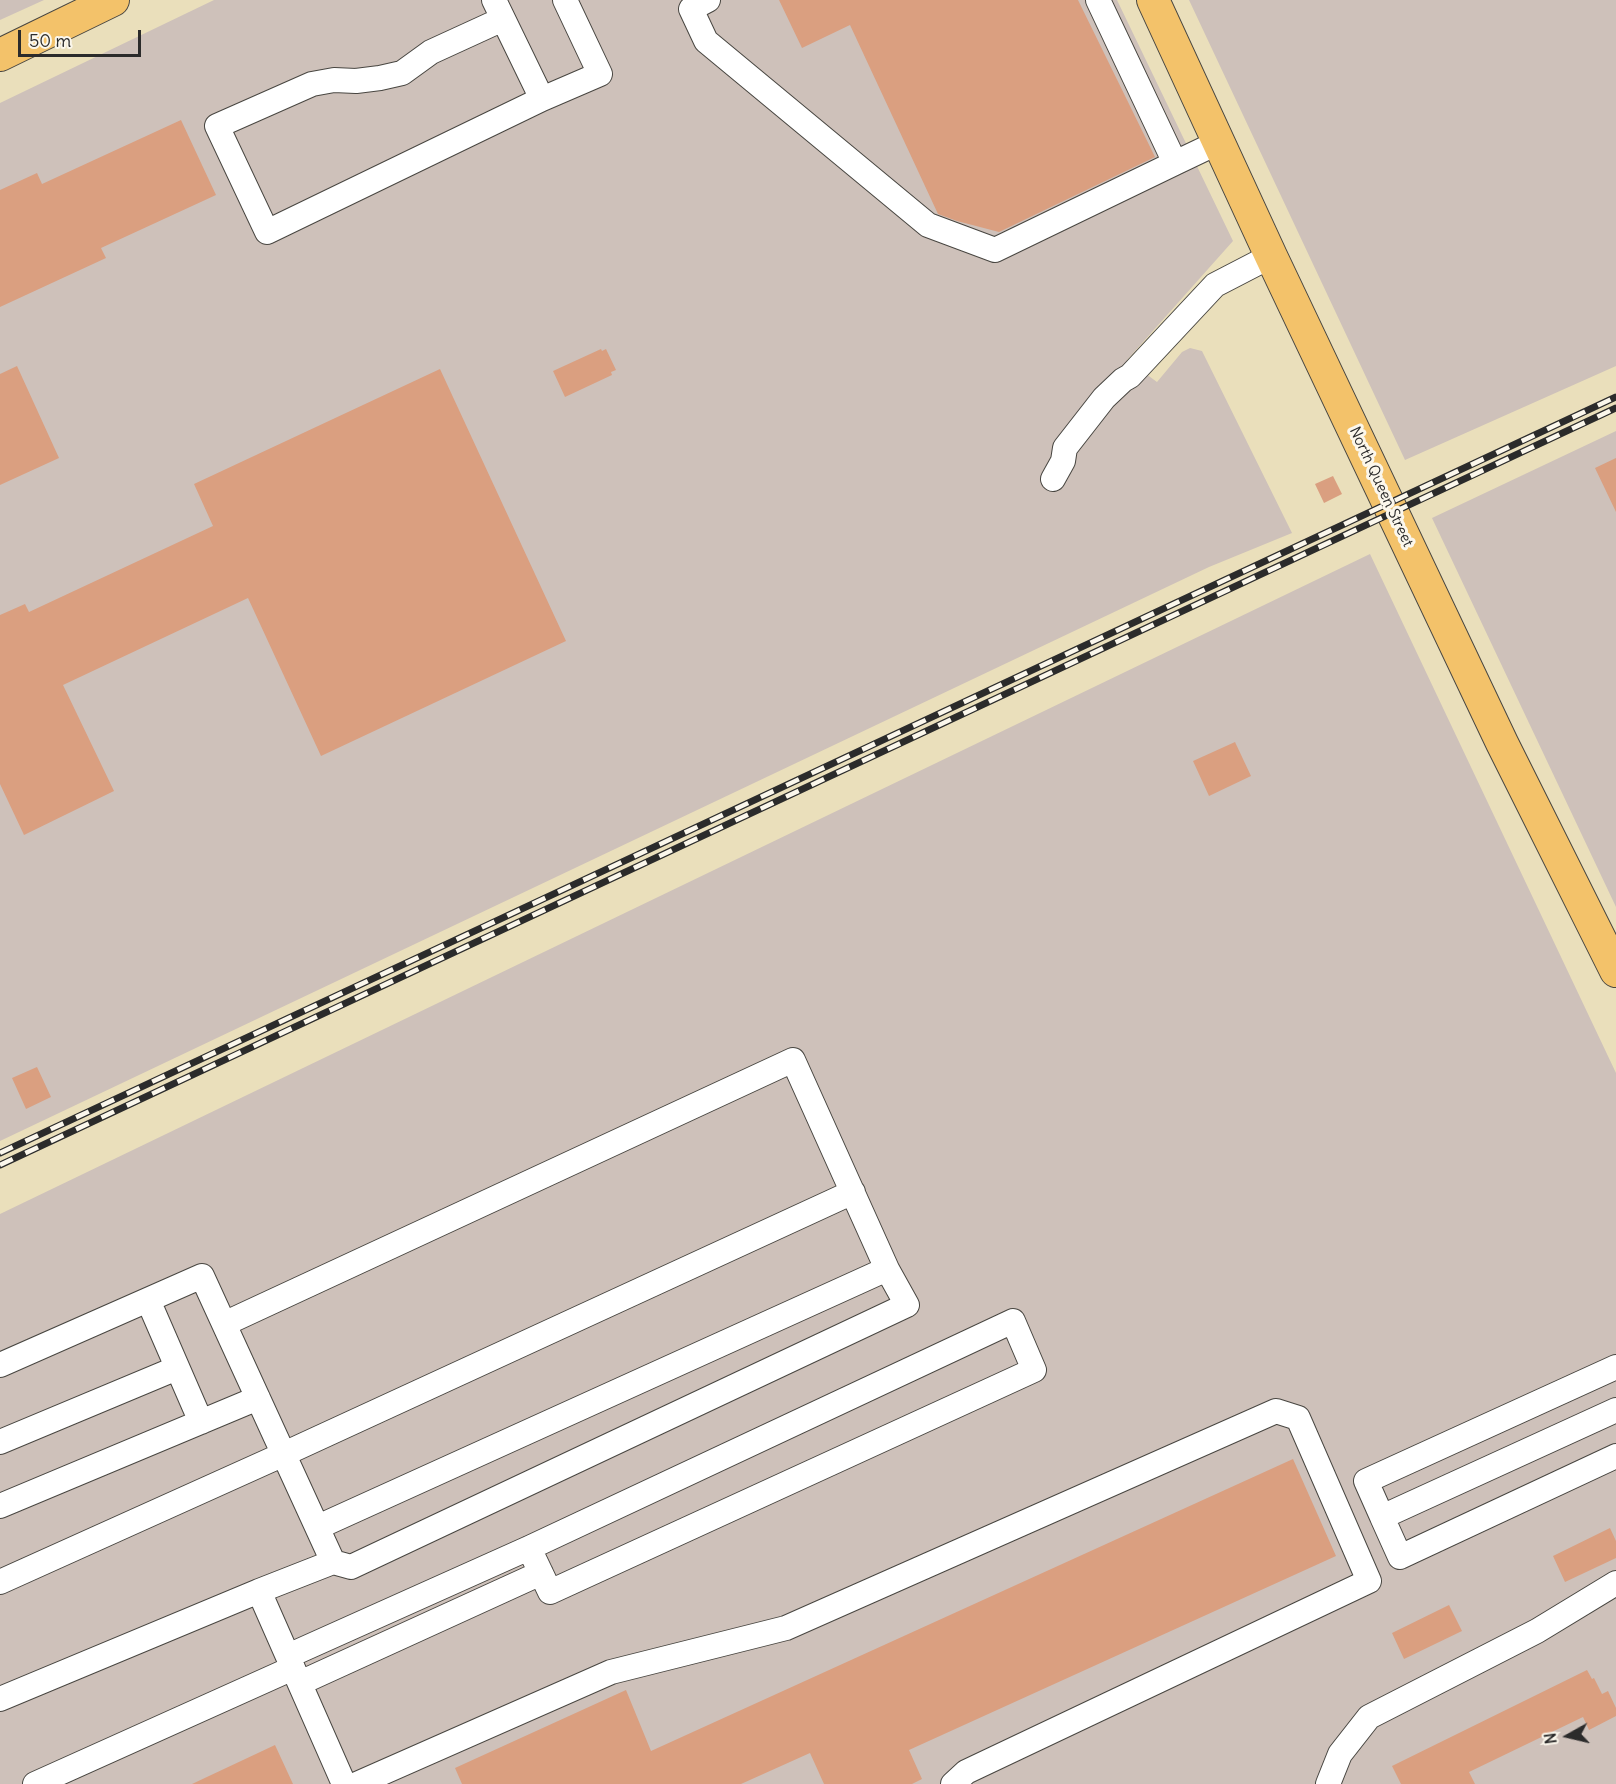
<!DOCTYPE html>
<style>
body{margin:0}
#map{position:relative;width:1616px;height:1784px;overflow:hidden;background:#eadfbb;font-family:Delius,sans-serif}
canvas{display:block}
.north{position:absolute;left:1538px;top:1706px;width:60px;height:60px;-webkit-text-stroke:4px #fbf7ec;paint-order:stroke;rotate:262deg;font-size:16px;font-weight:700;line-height:24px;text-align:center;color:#2b2b2b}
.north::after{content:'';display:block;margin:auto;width:21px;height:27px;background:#2b2b2b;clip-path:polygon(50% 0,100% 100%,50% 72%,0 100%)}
.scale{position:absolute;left:18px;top:30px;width:123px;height:27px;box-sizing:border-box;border:3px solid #2b2b2b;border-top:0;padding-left:8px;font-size:18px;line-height:21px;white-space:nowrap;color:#2b2b2b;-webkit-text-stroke:4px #fbf7ec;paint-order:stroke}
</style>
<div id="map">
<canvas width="1616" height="1784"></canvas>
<div class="north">N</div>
<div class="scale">50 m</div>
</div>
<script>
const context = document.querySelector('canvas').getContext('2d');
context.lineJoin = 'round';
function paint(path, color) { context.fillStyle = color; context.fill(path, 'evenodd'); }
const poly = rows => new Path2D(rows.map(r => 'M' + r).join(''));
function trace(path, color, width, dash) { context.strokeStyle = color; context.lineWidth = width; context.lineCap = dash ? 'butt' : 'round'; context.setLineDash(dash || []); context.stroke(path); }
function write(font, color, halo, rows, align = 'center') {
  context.font = font + ' Delius,sans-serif'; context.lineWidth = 6; context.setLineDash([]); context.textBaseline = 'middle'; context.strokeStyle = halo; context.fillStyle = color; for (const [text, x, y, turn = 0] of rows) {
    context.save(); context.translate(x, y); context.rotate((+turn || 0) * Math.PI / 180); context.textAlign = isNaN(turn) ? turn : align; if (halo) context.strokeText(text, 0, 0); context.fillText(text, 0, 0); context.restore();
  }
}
paint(poly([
 [0,0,44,0,0,20],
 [214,0,1117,0,1233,241,1127,360,1157,382,1182,352,1190,348,1202,351,1292,533,1209,567,0,1141,0,103],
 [1189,0,1616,0,1616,366,1405,460],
 [1616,431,1616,907,1432,518],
 [1370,554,1616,1073,1616,1784,0,1784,0,1214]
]), '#cec1ba');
paint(poly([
 [779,0,1078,0,1155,157,999,232,957,221,938,214,850,25,802,48],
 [181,120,216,195,101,248,106,258,0,307,0,190,37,173,42,184],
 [601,349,602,351,606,349,616,370,611,372,612,375,565,397,553,371],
 [17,366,59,458,0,485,0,374],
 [440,369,566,641,321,756,248,598,63,685,114,791,24,835,0,784,0,615,25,604,29,612,213,526,194,484],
 [1616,458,1616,512,1595,468],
 [1333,476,1342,494,1324,503,1315,484],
 [1235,742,1251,776,1209,796,1193,761],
 [37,1067,51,1097,26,1109,12,1078],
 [1293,1459,1336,1556,909,1750,922,1779,912,1784,824,1784,810,1753,741,1784,462,1784,455,1768,626,1690,651,1751],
 [1610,1528,1616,1541,1616,1558,1565,1582,1553,1556],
 [1449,1605,1462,1631,1404,1659,1392,1633],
 [1587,1670,1592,1679,1594,1678,1602,1694,1608,1691,1616,1708,1616,1716,1589,1730,1583,1717,1469,1772,1475,1784,1401,1784,1392,1766],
 [275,1745,293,1784,192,1784]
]), '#da9f80');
const minor = poly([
 [494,0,542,99],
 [708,0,691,9,706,41,928,225,995,250,1175,163],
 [1098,0,1175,163,1219,142],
 [503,19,431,52,402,73,380,78,356,81,334,80,312,84,217,126,267,232,542,99,600,74,565,0],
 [1053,479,1063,461,1065,448,1104,398,1123,380,1130,376,1215,285,1271,256],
 [148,1300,201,1422],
 [224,1324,793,1060,887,1269],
 [0,1365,202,1276,333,1562,259,1591,344,1784],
 [1616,1410,1382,1517,1400,1557,1616,1456],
 [0,1442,177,1368],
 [0,1506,258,1398],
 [1382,1517,1366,1481,1616,1367],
 [318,1527,887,1269,907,1305,351,1567,333,1562],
 [0,1582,284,1454,853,1192],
 [288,1656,529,1548,1013,1321,1034,1370,550,1592,529,1548],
 [300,1683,541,1573],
 [0,1699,259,1591],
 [35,1784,293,1668],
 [357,1784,611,1672,786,1628,1276,1411,1298,1418,1369,1581,966,1772,953,1784],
 [1328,1784,1340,1754,1369,1717,1537,1631,1616,1583]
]);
const major = poly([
 [1153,0,1271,256,1502,743,1616,971],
 [0,55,113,0]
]);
trace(minor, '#484641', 26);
trace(major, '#484641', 34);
trace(minor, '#fff', 24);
trace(major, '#f3c26a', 32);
const rail = poly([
 [0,1153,1616,397],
 [0,1165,1616,408]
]);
trace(rail, '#2b2b2b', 7);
trace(rail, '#fbf7ec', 4.5, [14]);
write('15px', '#2b2b2b', '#fbf7ec', [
 ["North Queen Street",1381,487,65]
]);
</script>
